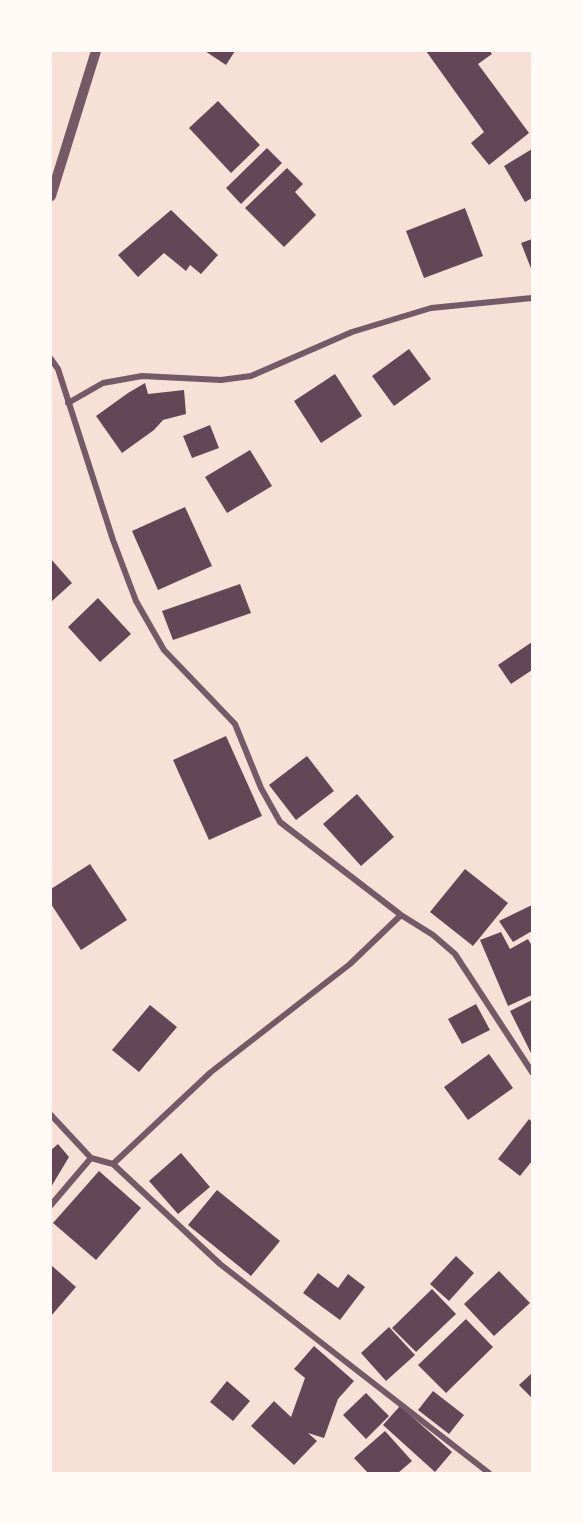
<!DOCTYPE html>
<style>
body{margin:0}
#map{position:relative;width:583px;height:1524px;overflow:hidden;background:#f7e1d7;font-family:"IBM Plex Sans",sans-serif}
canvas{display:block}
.frame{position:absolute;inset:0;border:52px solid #fffaf5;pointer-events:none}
</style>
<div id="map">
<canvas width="583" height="1524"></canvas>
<div class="frame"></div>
</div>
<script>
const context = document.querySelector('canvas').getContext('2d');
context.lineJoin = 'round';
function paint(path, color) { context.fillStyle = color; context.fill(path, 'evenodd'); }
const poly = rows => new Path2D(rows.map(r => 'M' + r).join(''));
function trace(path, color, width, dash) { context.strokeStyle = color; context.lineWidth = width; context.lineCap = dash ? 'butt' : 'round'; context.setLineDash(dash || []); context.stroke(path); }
paint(poly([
 [205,51,235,51,226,65],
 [426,51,490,51,492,54,478,64,529,133,489,165,471,143,484,132],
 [218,101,260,145,231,173,189,128],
 [267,148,282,163,241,204,226,188],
 [532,149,532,198,525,202,504,166],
 [287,168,303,184,295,192,316,215,284,247,245,208],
 [465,208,483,256,424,278,406,231],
 [171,210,218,255,201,274,190,265,186,271,164,253,138,277,118,255],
 [532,239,532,271,521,243],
 [409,349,431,379,394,406,372,376],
 [335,374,362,416,321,443,294,401],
 [145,383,148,394,184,390,186,414,163,420,154,430,122,453,96,416,128,393],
 [210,425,219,448,192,458,183,436],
 [250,450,272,486,227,513,205,477],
 [185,507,212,566,158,590,132,531],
 [51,559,72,583,51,602],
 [240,584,251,613,173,640,162,611],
 [98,598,131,634,100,662,68,627],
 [532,642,532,670,511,684,498,665],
 [226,736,262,816,209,840,173,760],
 [307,756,334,791,296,820,269,785],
 [357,794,394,837,361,866,323,824],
 [90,864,127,920,81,950,51,904,51,889],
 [465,869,508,903,473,946,430,912],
 [532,905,532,931,513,942,499,921],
 [501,932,510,949,528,939,532,946,532,995,508,1006,480,940],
 [532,1000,532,1055,510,1011],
 [476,1004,490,1030,462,1044,448,1019],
 [150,1005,177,1027,139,1072,112,1050],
 [489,1054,513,1088,468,1120,444,1087],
 [529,1119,532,1122,532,1161,520,1176,498,1159],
 [58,1144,69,1157,51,1187,51,1150],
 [181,1153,210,1187,178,1214,149,1181],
 [99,1171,141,1208,96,1260,53,1223],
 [217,1190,280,1241,251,1276,188,1225],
 [456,1256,474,1273,449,1301,430,1284],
 [51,1265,76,1287,51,1316],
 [499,1271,530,1303,494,1336,464,1304],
 [318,1273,338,1288,348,1274,365,1287,340,1320,303,1293],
 [432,1289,456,1314,416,1352,392,1328],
 [466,1319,493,1347,446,1393,418,1365],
 [389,1327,415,1355,386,1381,361,1353],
 [314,1346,354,1381,338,1399,324,1438,308,1433,317,1441,294,1465,251,1426,274,1401,291,1417,305,1378,294,1369],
 [532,1373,532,1398,519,1385],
 [227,1381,250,1401,233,1421,210,1402],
 [433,1391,464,1415,449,1434,418,1410],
 [366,1393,389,1416,366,1439,343,1415],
 [400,1406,452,1452,435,1472,383,1425],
 [385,1431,412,1461,398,1473,368,1473,354,1458]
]), '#644757');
trace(poly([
 [51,359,58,369,113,540,136,601,164,650,235,724,261,788,280,822,401,915,433,935,455,954,532,1072],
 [68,403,103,383,142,376,221,380,251,376,352,332,431,308,532,298],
 [51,1115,91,1158,113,1164,220,1264,489,1473],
 [113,1164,211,1072,350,964,401,915],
 [51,1205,91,1158]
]), '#755966', 6);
trace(poly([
 [51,196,96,51]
]), '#755966', 10);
</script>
